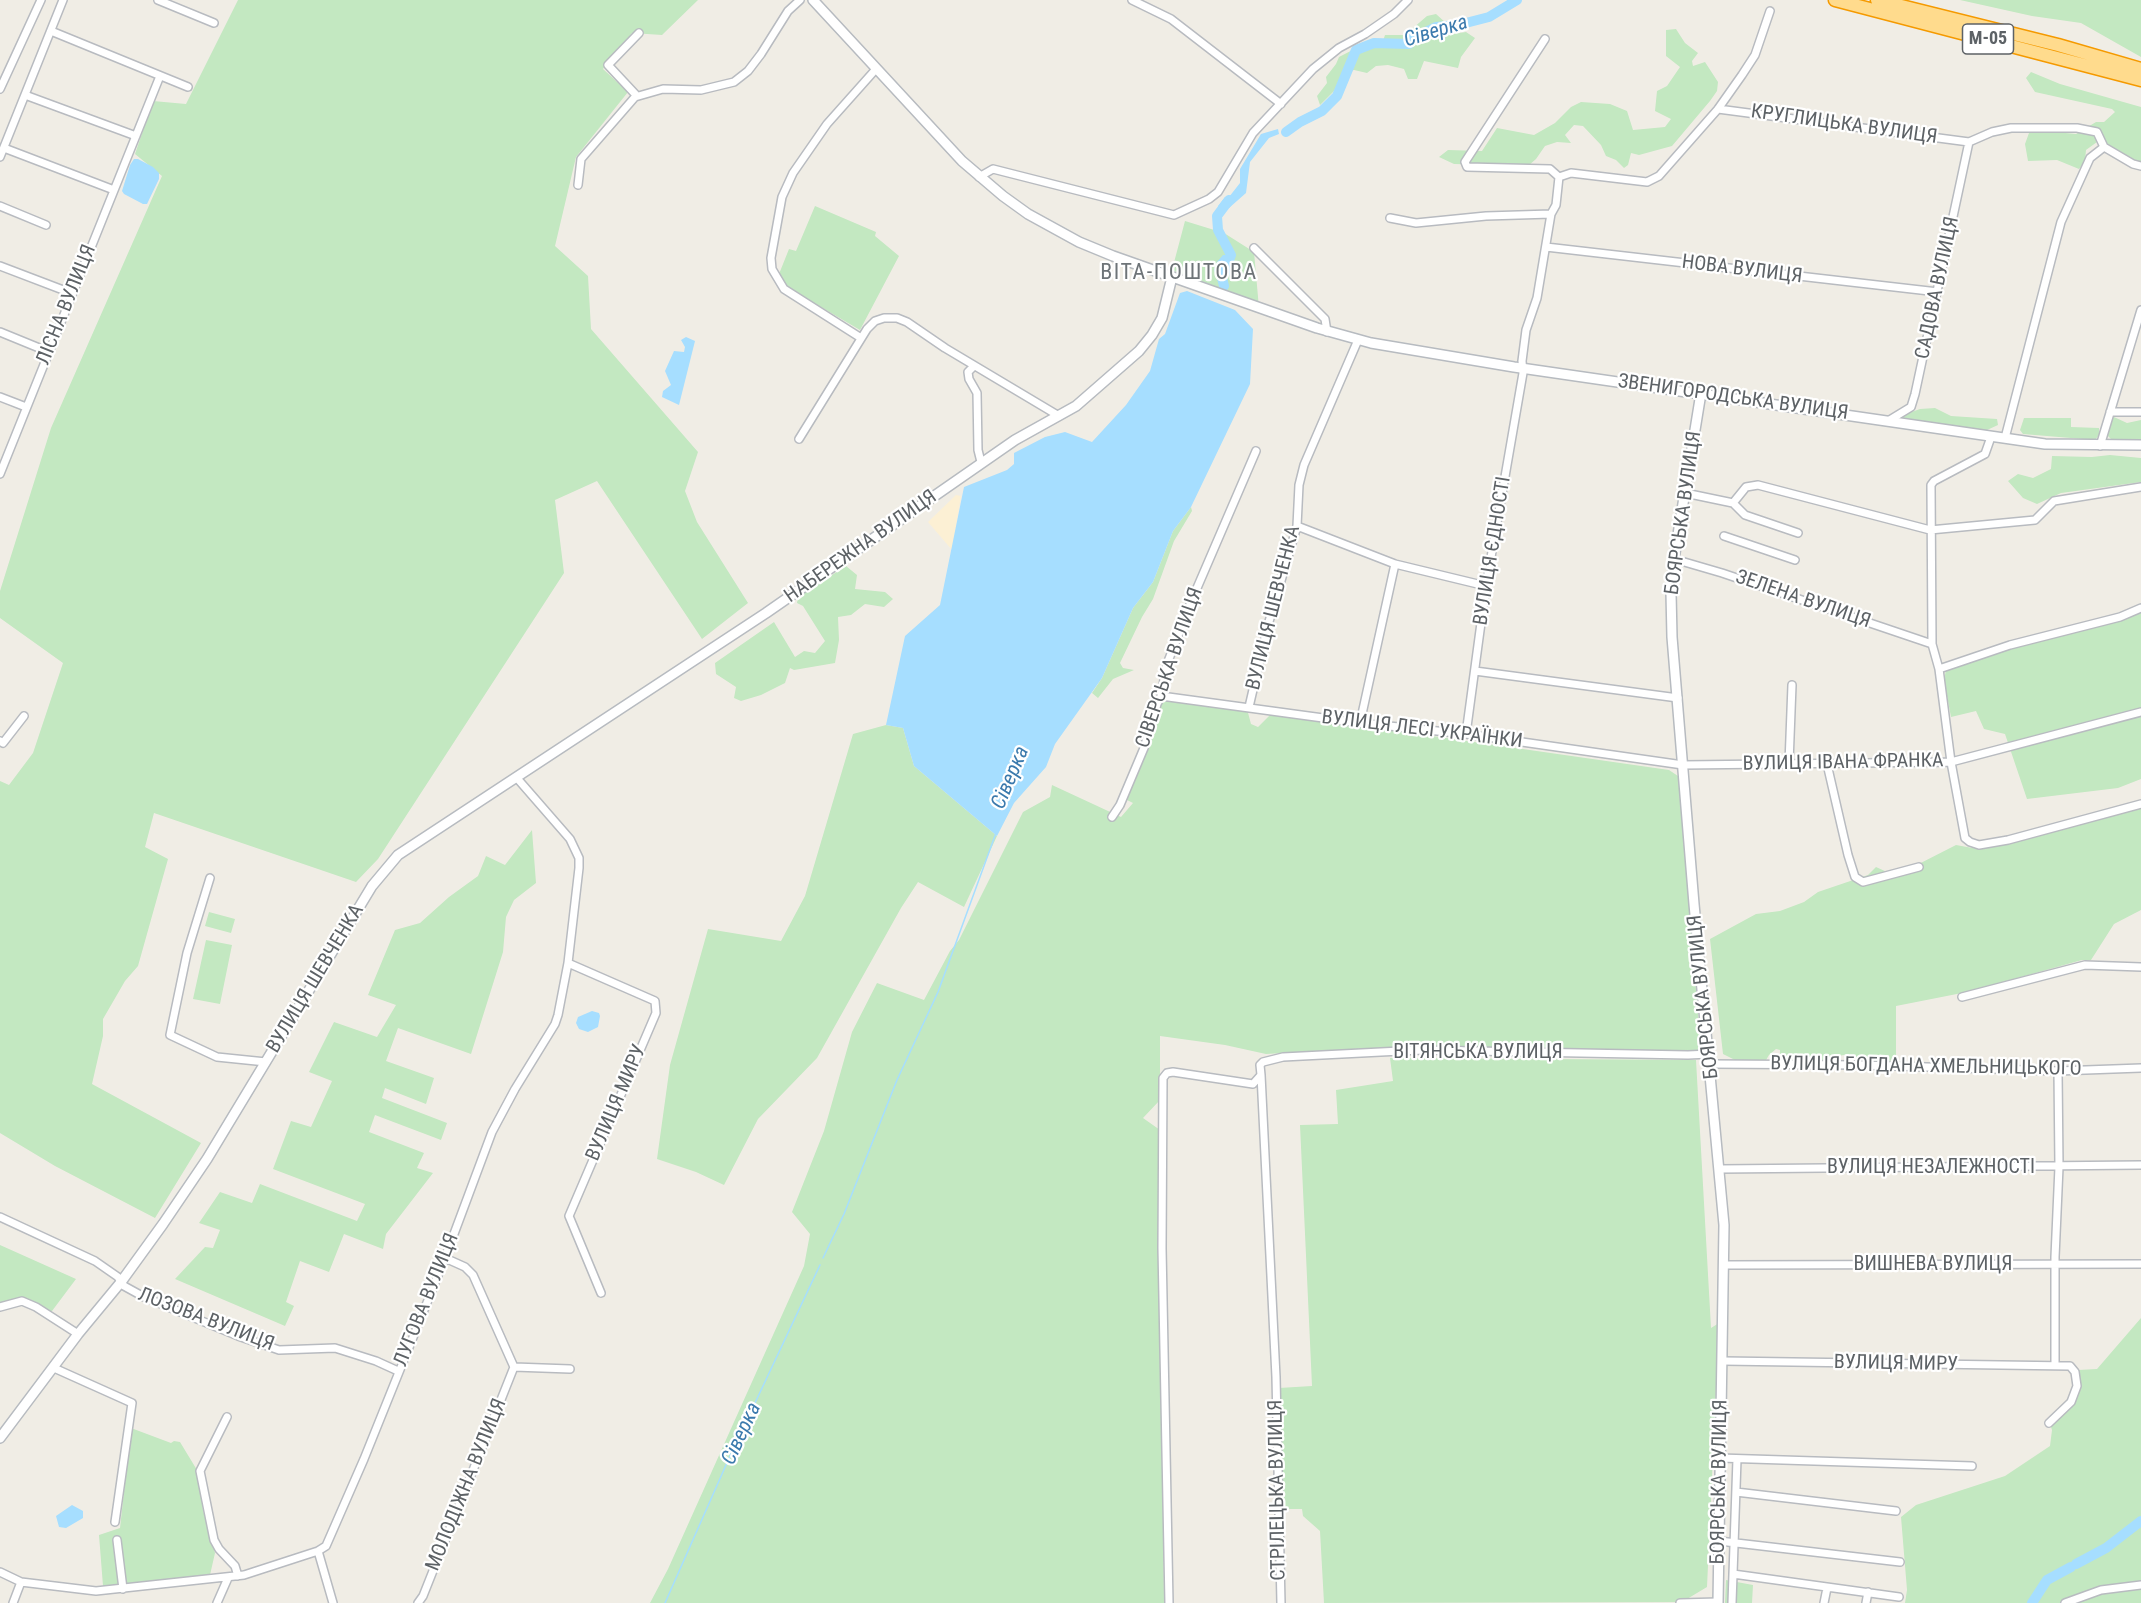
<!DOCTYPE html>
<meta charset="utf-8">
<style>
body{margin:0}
canvas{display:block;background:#f0ede5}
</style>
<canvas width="2141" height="1603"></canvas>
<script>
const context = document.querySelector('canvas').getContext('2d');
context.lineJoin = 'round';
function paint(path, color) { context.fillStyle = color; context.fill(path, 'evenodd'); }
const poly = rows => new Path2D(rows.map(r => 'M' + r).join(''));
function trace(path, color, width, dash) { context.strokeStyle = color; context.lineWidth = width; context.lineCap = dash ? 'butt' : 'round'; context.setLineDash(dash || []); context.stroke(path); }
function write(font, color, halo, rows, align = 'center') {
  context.font = font + ' "Roboto Condensed",sans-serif'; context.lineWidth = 4.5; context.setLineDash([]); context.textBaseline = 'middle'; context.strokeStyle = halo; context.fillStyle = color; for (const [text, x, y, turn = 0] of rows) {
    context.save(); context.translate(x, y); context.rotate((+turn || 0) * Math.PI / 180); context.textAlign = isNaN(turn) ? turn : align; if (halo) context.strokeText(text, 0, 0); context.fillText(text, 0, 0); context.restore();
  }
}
paint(poly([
 [238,0,698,0,662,35,632,33,603,69,628,92,576,157,555,246,588,276,591,329,698,452,685,491,697,522,748,603,702,639,597,481,555,500,564,573,378,859,356,882,154,813,145,847,168,859,138,966,125,981,103,1019,103,1036,92,1084,201,1143,155,1218,55,1166,0,1133,0,781,9,785,33,753,63,663,0,618,0,591,51,428,162,176,135,154,153,101,186,104],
 [1960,0,2141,0,2141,57,2081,23,2032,16],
 [1436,14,1446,23,1453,34,1466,32,1475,38,1461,57,1458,68,1424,61,1417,79,1408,79,1404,69,1388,65,1376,66,1367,73,1354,70,1342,74,1334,91,1320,105,1317,96,1327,83,1326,77,1336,64,1339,57,1368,42,1383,41,1385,35,1405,35,1427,16],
 [1676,29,1685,43,1698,53,1692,61,1693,66,1705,62,1718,82,1717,91,1710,101,1672,146,1639,155,1631,153,1628,165,1624,168,1616,160,1606,156,1601,145,1583,126,1574,125,1565,135,1571,143,1557,142,1545,146,1536,159,1528,166,1454,164,1439,157,1448,150,1482,151,1497,128,1534,135,1555,123,1571,107,1581,102,1610,104,1627,111,1633,130,1665,127,1671,119,1655,111,1657,91,1667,86,1680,67,1666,56,1666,30],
 [2031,72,2060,84,2141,107,2141,164,2132,161,2097,142,2086,150,2085,161,2079,169,2057,160,2028,161,2025,144,2029,133,2034,130,2076,134,2096,122,2104,122,2115,112,2112,109,2035,92,2026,78],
 [815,206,876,232,875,236,899,256,860,330,787,287,779,274,789,249,796,251],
 [1185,221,1224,233,1254,252,1259,308,1172,270],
 [1935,408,1951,416,1997,419,1998,425,1987,430,1903,418,1903,415,1920,409],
 [2114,417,2127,423,2141,420,2141,439,2111,439,2106,434,2109,423],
 [2024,418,2071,418,2071,427,2099,428,2099,435,2095,440,2023,434,2020,430],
 [2110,455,2141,458,2141,482,2061,493,2037,504,2023,498,2008,481,2018,474,2033,478,2051,469,2052,456,2092,457],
 [1191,507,1192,511,1174,541,1153,599,1142,617,1120,663,1123,668,1134,670,1113,679,1098,698,1092,693,1102,678,1133,608,1153,582,1173,531],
 [846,566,857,575,855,589,885,592,893,599,884,607,865,604,851,615,838,617,839,640,835,663,794,670,790,668,785,683,761,695,741,701,734,698,736,687,716,674,715,663,774,622,795,657,804,651,815,653,825,641,803,606,797,603,798,597],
 [2141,612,2141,779,2118,788,2027,799,2005,734,1984,729,1976,711,1951,717,1944,680,1946,670,2011,649],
 [1169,696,1247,709,1251,724,1258,727,1272,713,1669,770,1678,776,1701,1049,1690,1057,1375,1048,1266,1054,1225,1045,1160,1036,1160,1100,1143,1118,1160,1130,1164,1603,650,1603,668,1569,804,1266,810,1234,792,1212,824,1131,852,1032,877,983,924,1000,950,951,959,940,1023,812,1050,797,1052,785,1121,817,1133,803,1127,800,1158,705],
 [886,725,903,728,914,766,997,836,964,907,918,882,901,908,817,1058,758,1119,724,1185,696,1172,657,1159,670,1065,708,929,781,941,805,896,853,734],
 [2141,808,2141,910,2114,924,2091,960,2082,960,1967,992,1896,1006,1896,1059,1886,1062,1871,1061,1844,1055,1837,1056,1832,1062,1780,1061,1780,1050,1776,1049,1769,1055,1766,1060,1737,1061,1723,1054,1710,939,1756,914,1780,911,1804,902,1818,892,1868,875,1876,867,1887,872,1907,870,1956,845,1978,849],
 [532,830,536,883,514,900,506,917,503,952,471,1054,398,1028,386,1061,434,1078,426,1104,385,1088,382,1098,447,1123,441,1140,375,1115,369,1132,424,1153,417,1168,433,1173,386,1234,383,1249,344,1234,329,1272,300,1261,286,1302,294,1306,285,1326,175,1279,205,1247,213,1248,220,1230,199,1223,220,1192,252,1203,260,1184,357,1221,365,1204,273,1169,291,1121,311,1127,332,1081,309,1072,334,1022,377,1037,396,1005,368,995,395,930,420,923,449,897,478,876,486,856,505,865],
 [209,912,235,919,231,933,205,926],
 [206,940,232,945,220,1004,193,999],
 [1390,1058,1696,1060,1711,1328,1719,1323,1707,1587,1682,1602,1324,1603,1320,1531,1303,1516,1302,1509,1283,1509,1279,1388,1312,1386,1300,1125,1338,1124,1336,1090,1393,1081],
 [0,1245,76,1279,49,1315,22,1301,0,1307],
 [2141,1318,2141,1603,1905,1603,1907,1590,1901,1517,1916,1505,2005,1476,2050,1446,2052,1430,2051,1427,2076,1399,2081,1386,2078,1370,2097,1369],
 [131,1428,171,1443,174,1441,180,1442,197,1470,203,1510,215,1553,210,1575,103,1586,99,1535,120,1528],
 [1726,1580,1753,1585,1752,1603,1725,1603]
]), '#c3e8c1');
paint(poly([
 [956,495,961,496,952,550,928,522]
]), '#fcf0d4');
paint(poly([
 [1278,129,1279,134,1269,138,1250,162,1246,193,1229,208,1220,209,1218,206,1225,197,1229,197,1240,183,1240,169,1261,134],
 [134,159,138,159,153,167,159,173,159,179,147,204,143,204,124,194,122,191,130,165],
 [1223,255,1231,255,1235,266,1234,271,1226,278,1218,279,1214,270,1217,262],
 [1187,291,1235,310,1253,329,1250,384,1191,507,1173,531,1153,582,1133,608,1102,678,1055,744,1046,767,1014,803,997,836,914,766,903,728,886,725,905,636,940,605,964,487,1007,470,1014,464,1014,453,1045,437,1065,432,1092,442,1126,405,1150,371,1159,339,1165,334,1180,293],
 [686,337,695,341,679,405,662,397,663,391,671,385,665,371,674,351,684,352,685,347,681,340],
 [592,1011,599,1013,600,1016,598,1027,588,1032,579,1029,576,1023,578,1017],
 [72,1505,83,1511,83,1518,66,1528,59,1527,56,1516]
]), '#a6deff');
trace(poly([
 [823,1258,844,1214,897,1080,938,992,996,833],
 [665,1603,730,1456,820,1265]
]), '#a6deff', 1.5);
trace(poly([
 [1286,132,1300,122,1322,111,1337,96,1356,50,1374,43,1409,44,1410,36,1422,34,1436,27,1458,25,1489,17,1517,0],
 [1224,286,1222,278,1231,255,1218,230,1217,216,1229,200],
 [2076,1564,2106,1548,2141,1521],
 [2032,1603,2047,1580,2071,1567]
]), '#a6deff', 10);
const street = poly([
 [158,0,214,23],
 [1132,0,1171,19,1281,104],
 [51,31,188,87],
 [1545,39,1465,162,1467,167,1550,169,1559,177],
 [0,89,41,0],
 [25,95,136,136],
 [637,96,608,65,639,33],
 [1718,109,1969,142,1992,132,2011,128,2077,128,2097,132,2104,147,2133,164,2141,166],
 [4,148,114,190],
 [0,157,63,0],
 [979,177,993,169,1174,215,1209,199,1218,192,1253,133,1313,69,1339,48,1365,34,1394,14,1408,0],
 [578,185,581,159,635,97,663,89,701,90,734,82,748,71,761,54,788,11,800,0],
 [0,206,46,225],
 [1390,218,1416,223,1486,216,1551,214],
 [1546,247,1938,292],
 [1254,248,1325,319,1327,332],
 [0,266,71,293],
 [0,332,49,352],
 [861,338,784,289,772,269,771,258,782,197,793,173,827,124,876,69],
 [974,366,968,372,969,379,977,393,978,450,981,462],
 [0,397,26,407],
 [2110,412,2141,412],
 [1888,421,1911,407,1915,394,1969,142],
 [2005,438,2061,222,2090,158,2104,147],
 [799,439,867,329,875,321,884,318,897,318,907,322,945,348,1059,416],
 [2100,446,2141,310],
 [0,474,160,76],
 [1685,493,1733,503,1746,487,1758,485,1930,530,2035,520,2054,501,2141,487],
 [1733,503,1745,515,1798,533],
 [1297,526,1395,564,1486,586],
 [1724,536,1795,560],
 [1674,559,1722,573,1932,644,1939,669,2010,645,2120,617,2141,608],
 [1932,644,1931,485,1934,481,1985,454,1991,437],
 [1939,669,1951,762,1965,838,1970,842,1979,845,2008,840,2141,804],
 [1475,671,1678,698],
 [1161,696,1360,723,1466,734,1683,765,1951,762,2141,712],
 [1249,707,1268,625,1297,526,1299,485,1304,465,1358,340],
 [1360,723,1395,564],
 [1466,734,1486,586,1523,373,1522,361,1526,330,1537,298,1551,214,1556,205,1559,177,1571,173,1647,182,1659,176,1718,109,1742,75,1755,55,1770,11],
 [0,741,3,743,24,716],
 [1789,763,1792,685],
 [1827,764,1848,855,1855,877,1863,882,1919,867],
 [1112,817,1120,805,1144,748,1157,704,1161,696,1167,664,1191,602,1256,451],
 [210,878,187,953,170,1035,217,1057,266,1062],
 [568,963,655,1001,656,1013,569,1216,601,1293],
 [1962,997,2085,965,2141,967],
 [1710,1064,1861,1065,2058,1071,2141,1068],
 [1261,1075,1276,1377,1281,1603],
 [1720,1169,2141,1165],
 [0,1217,95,1261,118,1277,124,1286,144,1297,238,1336,279,1350,335,1348,376,1361,398,1371],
 [1725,1265,2141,1264],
 [0,1307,22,1301,36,1307,78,1334],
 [1723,1361,2070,1366,2075,1372,2077,1386,2071,1402,2049,1423],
 [2055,1366,2055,1257,2059,1167,2058,1071],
 [514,1367,570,1369],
 [54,1368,132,1403,115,1522],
 [227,1417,200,1471,214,1540,219,1549,235,1566,238,1576],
 [1720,1458,1972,1466],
 [1736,1492,1896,1511],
 [117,1540,123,1589],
 [1719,1541,1900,1562],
 [318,1551,333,1603],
 [0,1572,21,1582,96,1591,244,1575,318,1551,326,1546,364,1459,445,1258,492,1132,515,1089,555,1024,558,1015,568,963,579,868,579,858,570,839,516,777],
 [1733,1574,1899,1597],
 [13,1603,21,1582],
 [217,1603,228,1578],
 [418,1603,423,1596,514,1367,473,1275,465,1267,445,1258],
 [1169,1603,1162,1248,1163,1078,1167,1073,1173,1072,1253,1084,1261,1075,1260,1065,1263,1062,1283,1057,1420,1050,1688,1055,1709,1054],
 [1680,1603,1718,1602],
 [1732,1603,1737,1459],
 [1824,1603,1827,1588],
 [1866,1603,1868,1592],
 [2065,1603,2101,1590,2141,1585]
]);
const secondary = poly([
 [813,0,962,161,1003,196,1028,214,1079,242,1113,256,1317,328,1371,343,1514,367,2045,444,2141,445],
 [1701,393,1674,559,1671,593,1672,637,1694,904,1724,1225,1718,1603],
 [0,1438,78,1334,121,1282,163,1224,207,1159,372,886,398,855,766,613,1015,440,1076,406,1139,351,1152,335,1162,318,1172,277]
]);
const highway = poly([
 [1835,0,2141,80],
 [1877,0,2058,45,2141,69]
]);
trace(street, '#b8bbc0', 10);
trace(secondary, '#b7bbc0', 12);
trace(highway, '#f59a00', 15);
trace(street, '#fff', 7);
trace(secondary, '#fff', 9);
trace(highway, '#ffdb8d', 12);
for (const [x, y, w] of [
 [1988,39,51]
]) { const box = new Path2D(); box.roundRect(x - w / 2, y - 15, w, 30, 4.5); context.fillStyle = '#fff'; context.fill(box); trace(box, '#5d6266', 1.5); }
write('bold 18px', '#5d6266', null, [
 ["М-05",1988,39]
]);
write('20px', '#5d6266', '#fff', [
 ["КРУГЛИЦЬКА ВУЛИЦЯ",1844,125,8],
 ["НОВА ВУЛИЦЯ",1742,270,7],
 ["САДОВА ВУЛИЦЯ",1938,288,-78],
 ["ЛІСНА ВУЛИЦЯ",67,305,-68],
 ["ЗВЕНИГОРОДСЬКА ВУЛИЦЯ",1733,398,8],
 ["БОЯРСЬКА ВУЛИЦЯ",1684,513,-82],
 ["НАБЕРЕЖНА ВУЛИЦЯ",861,547,-35],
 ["ВУЛИЦЯ ЄДНОСТІ",1493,551,-81],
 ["ЗЕЛЕНА ВУЛИЦЯ",1803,600,19],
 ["ВУЛИЦЯ ШЕВЧЕНКА",1274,608,-76],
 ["СІВЕРСЬКА ВУЛИЦЯ",1170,668,-71],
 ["ВУЛИЦЯ ЛЕСІ УКРАЇНКИ",1422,730,7],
 ["ВУЛИЦЯ ІВАНА ФРАНКА",1843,763,-1],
 ["ВУЛИЦЯ ШЕВЧЕНКА",316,979,-59],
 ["БОЯРСЬКА ВУЛИЦЯ",1704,997,-96],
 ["ВІТЯНСЬКА ВУЛИЦЯ",1478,1053],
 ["ВУЛИЦЯ БОГДАНА ХМЕЛЬНИЦЬКОГО",1926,1067,1],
 ["ВУЛИЦЯ МИРУ",617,1103,-67],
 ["ВУЛИЦЯ НЕЗАЛЕЖНОСТІ",1931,1168],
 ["ВИШНЕВА ВУЛИЦЯ",1933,1265],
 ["ЛУГОВА ВУЛИЦЯ",427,1300,-68],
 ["ЛОЗОВА ВУЛИЦЯ",206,1320,21],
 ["ВУЛИЦЯ МИРУ",1896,1364,1],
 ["БОЯРСЬКА ВУЛИЦЯ",1720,1482,-89],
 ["МОЛОДІЖНА ВУЛИЦЯ",467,1485,-68],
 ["СТРІЛЕЦЬКА ВУЛИЦЯ",1278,1490,-91]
]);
write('italic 21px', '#3b7aad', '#fff', [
 ["Сіверка",1436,32,-17],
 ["Сіверка",1011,778,-67],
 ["Сіверка",742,1434,-65]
]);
context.letterSpacing = '1.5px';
write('22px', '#6e7478', '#fff', [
 ["ВІТА-ПОШТОВА",1179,273]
]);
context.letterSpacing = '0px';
</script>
